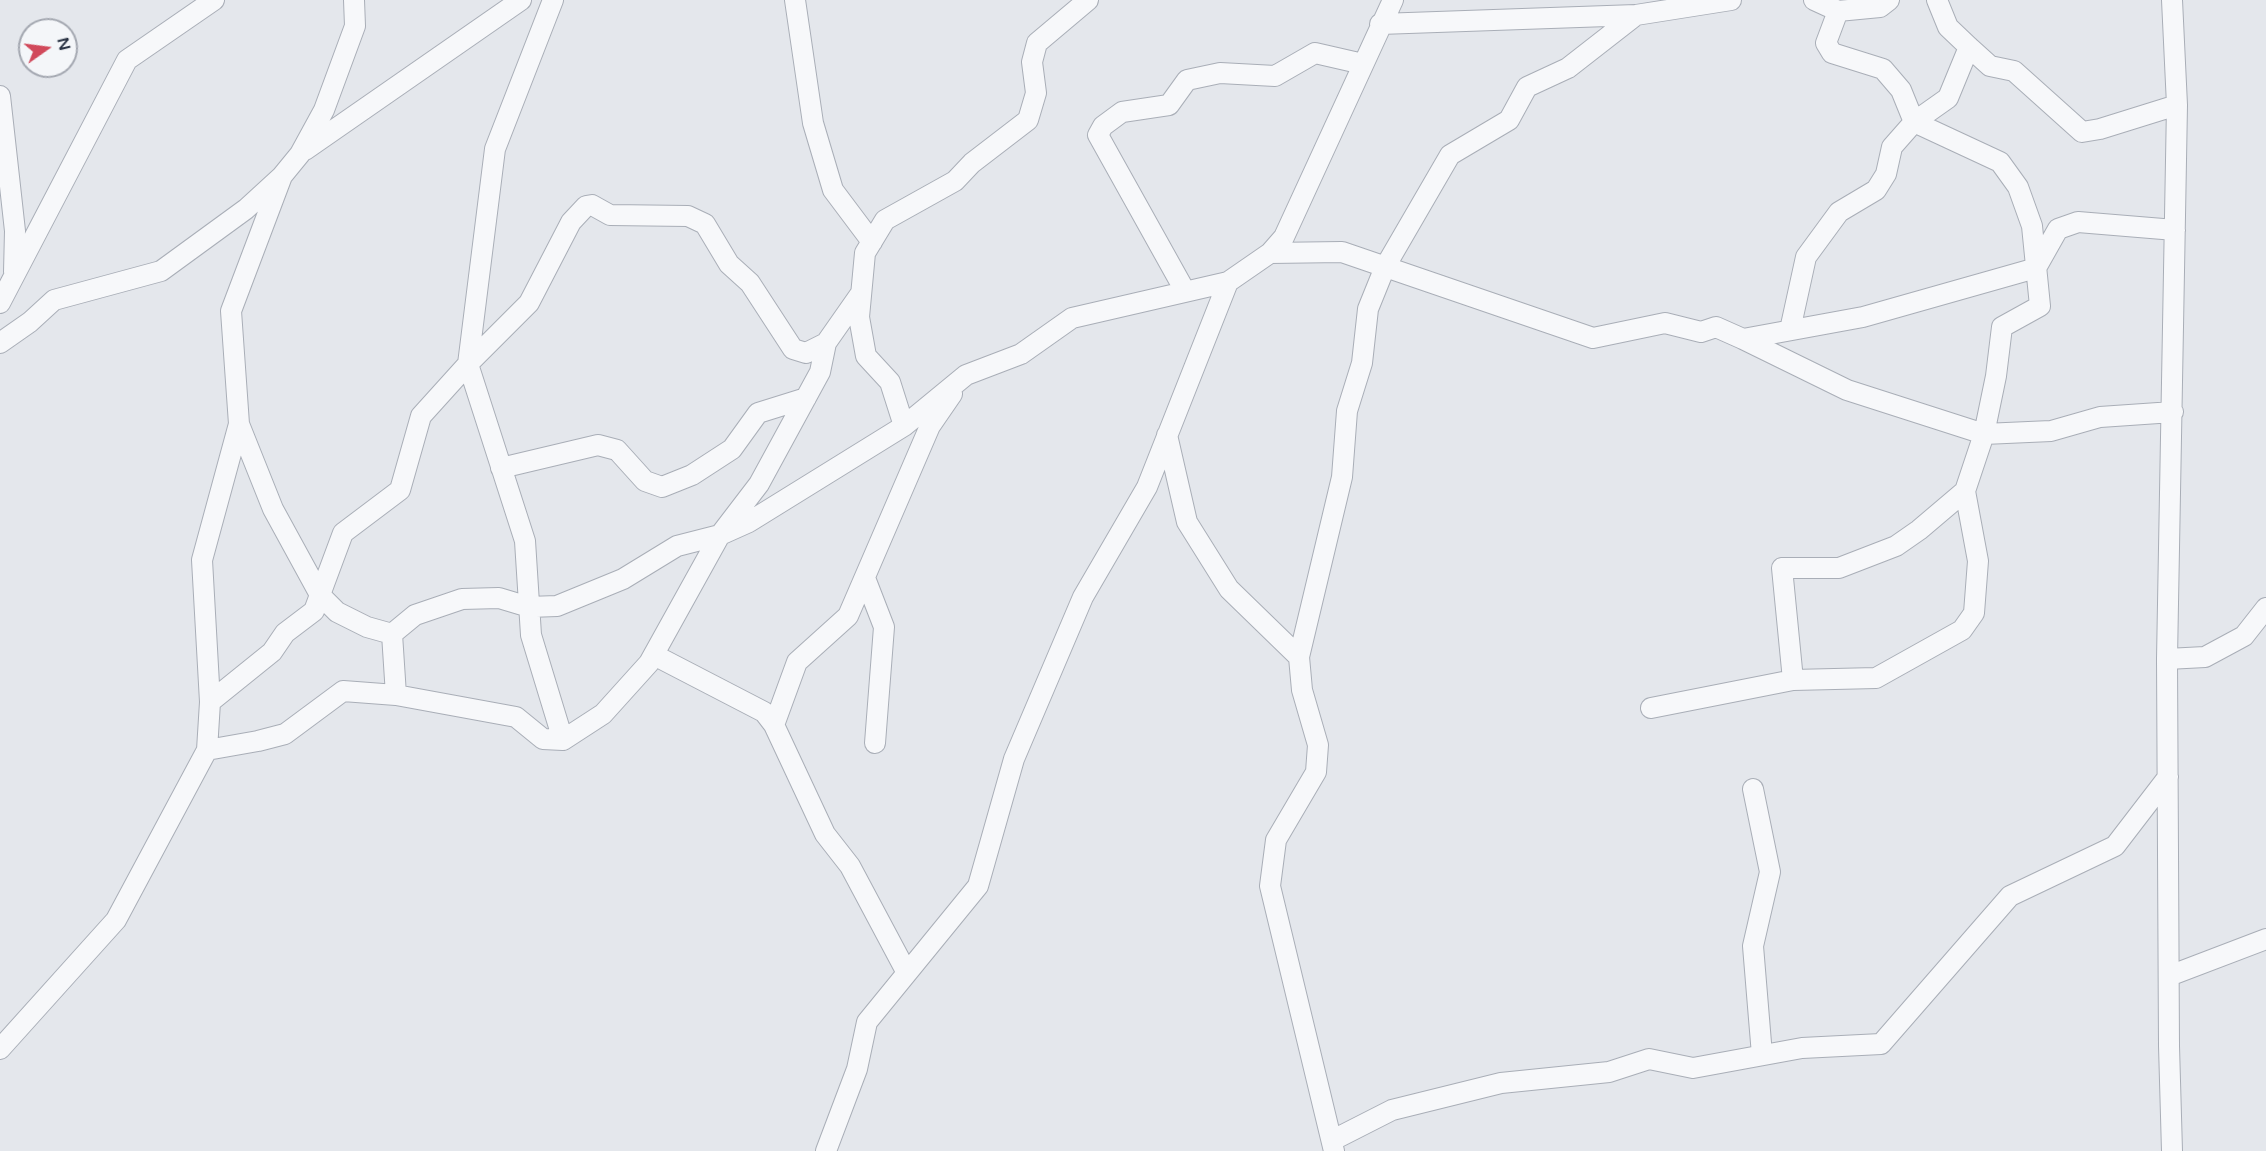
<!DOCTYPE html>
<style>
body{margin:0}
#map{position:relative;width:2266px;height:1151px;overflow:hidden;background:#e4e7ec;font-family:"Varela Round",sans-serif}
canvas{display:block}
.north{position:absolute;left:18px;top:18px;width:60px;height:60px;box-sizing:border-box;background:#f4f6f9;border:2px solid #a4a8b1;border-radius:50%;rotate:76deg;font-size:16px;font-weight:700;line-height:24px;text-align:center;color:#2b3445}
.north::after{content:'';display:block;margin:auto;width:21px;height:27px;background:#d1495b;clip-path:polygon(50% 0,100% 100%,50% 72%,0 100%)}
</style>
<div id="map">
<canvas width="2266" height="1151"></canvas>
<div class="north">N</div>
</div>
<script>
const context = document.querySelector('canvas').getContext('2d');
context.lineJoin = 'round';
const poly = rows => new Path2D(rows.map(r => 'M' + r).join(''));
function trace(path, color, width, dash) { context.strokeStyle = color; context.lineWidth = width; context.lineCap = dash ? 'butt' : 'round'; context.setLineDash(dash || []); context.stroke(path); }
const minor = poly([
 [553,0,495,149,468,364,525,541,531,635,563,740],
 [795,0,813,123,833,190,872,242],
 [1814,0,1838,11,1880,7,1889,0],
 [1937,0,1948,27,1969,47,1990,66,2014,71,2082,132,2100,129,2177,105],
 [1380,24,1636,15,1731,0],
 [0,96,15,231,14,272],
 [305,150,521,0],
 [282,176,231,311,239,424,273,509,320,595,337,612,367,627,392,634,396,695],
 [1270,253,1342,252,1593,338,1665,323,1701,332,1716,327,1743,339,1863,317,2036,268,2058,229,2078,222,2175,230],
 [1185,291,1098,135,1103,126,1122,112,1169,105,1187,80,1220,73,1275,76,1315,53,1363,64],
 [0,303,127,60,214,0],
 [1790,330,1806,257,1839,212,1876,190,1886,174,1892,147,1914,122,1948,98,1969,47],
 [1743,339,1847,390,1984,434,2051,431,2100,417,2173,412],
 [0,343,30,322,54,300,161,271,246,209,282,176,300,154,324,110,355,26,354,0],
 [904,426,890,382,866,356,859,317,865,253,885,220,955,181,972,163,1028,120,1036,93,1032,62,1037,43,1088,0],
 [1167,435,1187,522,1229,589,1299,657],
 [501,468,598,445,617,450,645,481,662,487,692,475,732,449,758,413,806,398],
 [865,578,884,627,875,743],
 [392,634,415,615,462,599,499,598,529,607,557,606,623,579,677,546,720,535,749,522,904,426,966,375,1021,354,1072,318,1228,282],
 [654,655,764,712,774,725,825,834,850,866,907,973],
 [2167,659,2205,657,2244,636,2266,608],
 [1793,680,1782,568,1839,568,1896,546,1919,530,1965,491],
 [210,702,272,652,285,633,314,611,343,533,400,490,421,416,468,364,529,303,571,222,586,206,592,205,610,215,688,216,705,224,729,264,750,283,793,349,806,353,826,343],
 [1651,708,1793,680,1876,678,1962,630,1974,613,1978,561,1965,491,1984,434,1996,376,2002,327,2040,306,2032,226,2018,187,2000,162,1914,122,1901,90,1883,69,1832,53,1826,43,1838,11],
 [774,725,797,662,848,616,930,426,952,394],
 [207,750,258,741,285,734,343,691,396,695,516,717,543,739,563,740,603,714,649,663,720,535,759,484,820,372,826,343,861,293],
 [1753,789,1770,872,1753,946,1762,1055],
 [2169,976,2266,939],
 [0,1049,116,920,207,750,210,702,202,560,239,424],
 [1333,1140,1392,1110,1501,1083,1609,1072,1649,1059,1693,1068,1802,1048,1881,1044,2010,896,2115,846,2168,777],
 [826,1151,857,1069,867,1022,978,886,1014,759,1083,597,1147,487,1228,282,1270,253,1284,237,1393,0],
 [1334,1151,1270,886,1276,840,1316,772,1318,745,1302,690,1299,657,1342,477,1347,411,1362,363,1368,309,1385,267,1450,155,1509,120,1527,87,1568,68,1636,15],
 [2172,1151,2169,1046,2167,659,2177,105,2172,0]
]);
trace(minor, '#a9aeb7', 22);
trace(minor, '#f7f8fa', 20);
</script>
